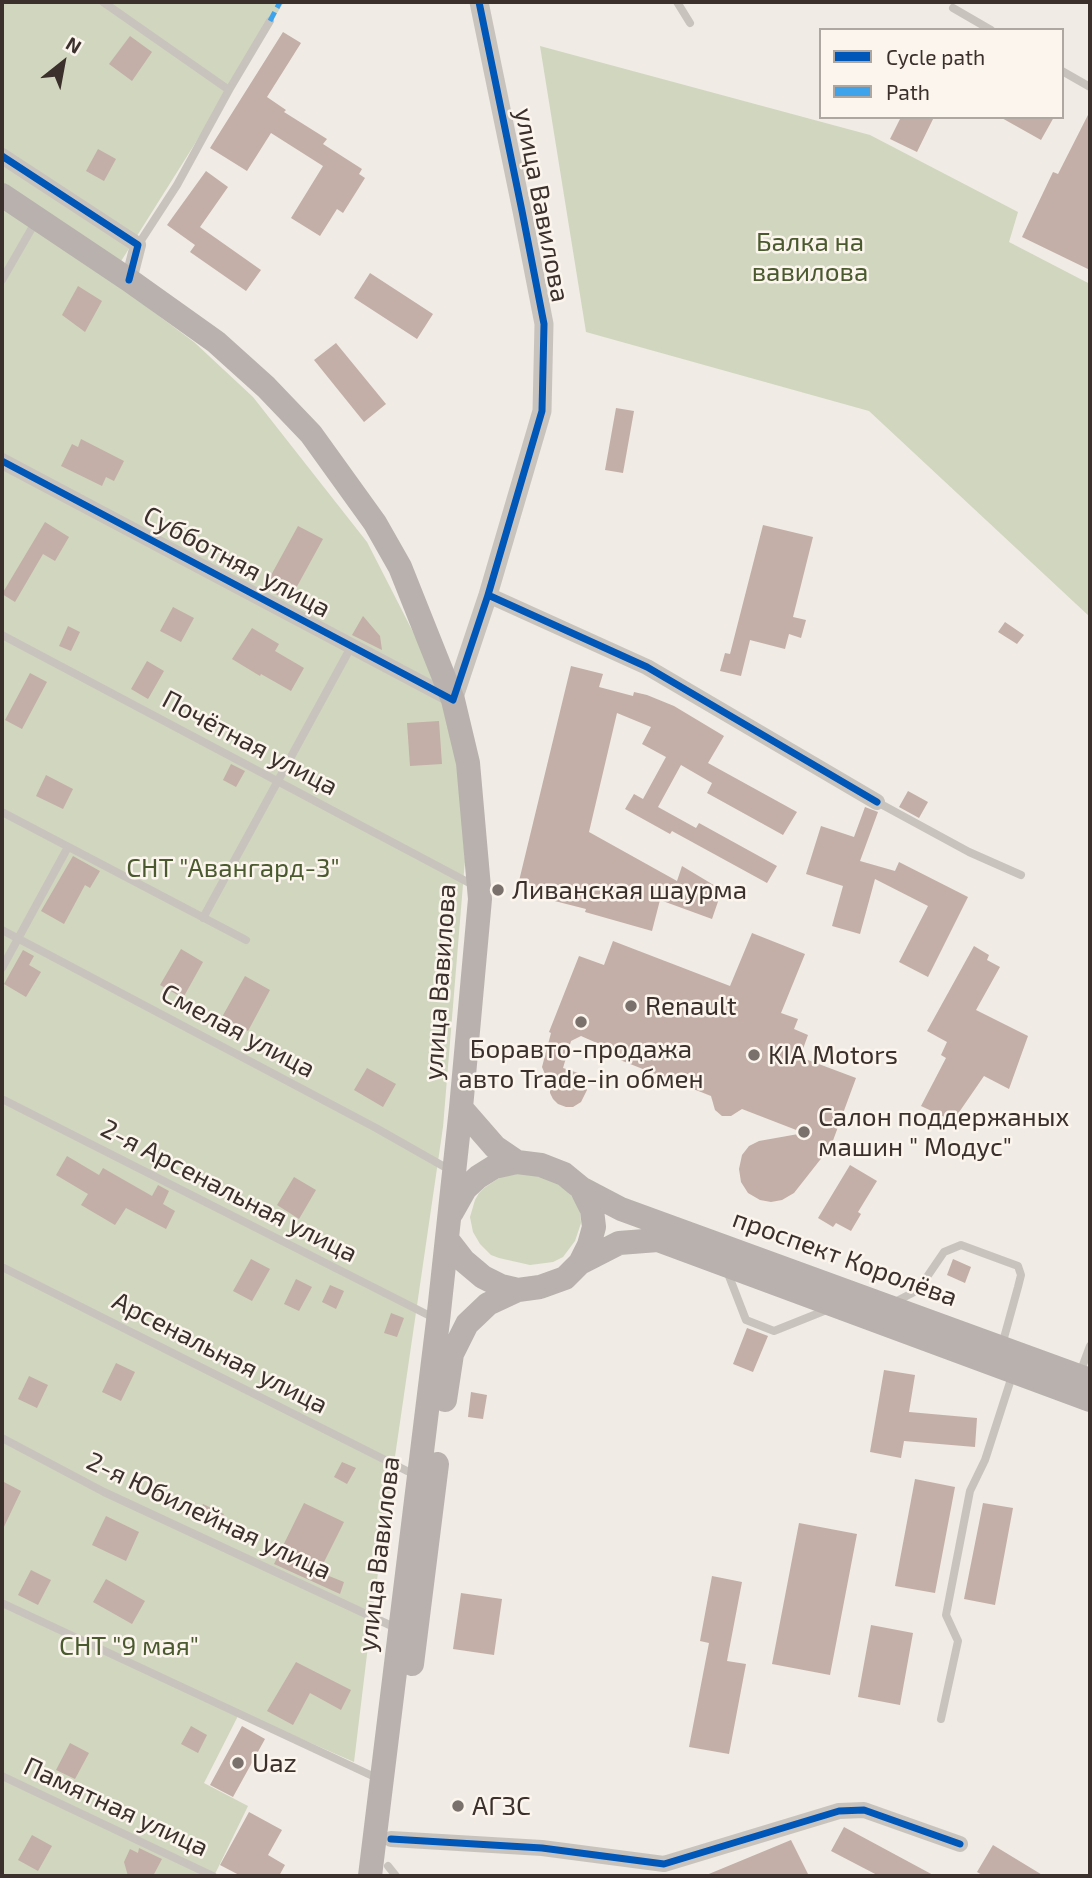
<!DOCTYPE html>
<meta charset="utf-8">
<style>
body{margin:0}
#map{position:relative;width:1092px;height:1878px;overflow:hidden;background:#f0ebe5;font-family:"Exo 2",sans-serif}
canvas{display:block}
.frame{position:absolute;inset:0;border:4px solid #3b302b;pointer-events:none}
.legend{position:absolute;left:819px;top:28px;width:245px;height:91px;box-sizing:border-box;background:#fbf5ee;border:2px solid #aea6a0;margin:0;padding:9px 12px;list-style:none;font-size:21px;color:#3b302b}
.legend li{display:flex;align-items:center;gap:14px;height:35px}
.legend b{width:35px;border:2px solid #aea6a0}
.north{position:absolute;left:28px;top:28px;width:70px;height:70px;-webkit-text-stroke:5px #fbf5ee;paint-order:stroke;rotate:31deg;font-size:19px;font-weight:700;line-height:28px;text-align:center;color:#3b302b}
.north::after{content:'';display:block;margin:auto;width:24px;height:32px;background:#3b302b;clip-path:polygon(50% 0,100% 100%,50% 72%,0 100%)}
</style>
<div id="map">
<canvas width="1092" height="1878"></canvas>
<div class="frame"></div>
<ul class="legend">
<li><b style="height:9px;background:#0057b8"></b>Cycle path</li>
<li><b style="height:9px;background:#3fa3eb"></b>Path</li>
</ul>
<div class="north">N</div>
</div>
<script>
const context = document.querySelector('canvas').getContext('2d');
context.lineJoin = 'round';
function paint(path, color) { context.fillStyle = color; context.fill(path, 'evenodd'); }
const poly = rows => new Path2D(rows.map(r => 'M' + r).join(''));
function trace(path, color, width, dash) { context.strokeStyle = color; context.lineWidth = width; context.lineCap = dash ? 'butt' : 'round'; context.setLineDash(dash || []); context.stroke(path); }
function write(font, color, halo, rows, align = 'center') {
  context.font = font + ' "Exo 2",sans-serif'; context.lineWidth = 5; context.setLineDash([]); context.textBaseline = 'middle'; context.strokeStyle = halo; context.fillStyle = color; for (const [text, x, y, turn = 0] of rows) {
    context.save(); context.translate(x, y); context.rotate((+turn || 0) * Math.PI / 180); context.textAlign = isNaN(turn) ? turn : align; if (halo) context.strokeText(text, 0, 0); context.fillText(text, 0, 0); context.restore();
  }
}
paint(poly([
 [2,2,284,2,118,266,2,189],
 [540,46,870,135,1018,212,1009,242,1090,284,1090,617,869,411,586,332],
 [2,208,112,281,194,342,253,397,367,542,433,671,456,750,465,860,443,1127,371,1621,354,1762,240,1712,204,1783,248,1806,215,1874,218,1876,2,1876],
 [524,1173,535,1175,555,1182,567,1191,575,1200,580,1210,581,1223,575,1241,563,1257,553,1262,530,1265,499,1258,491,1255,480,1244,473,1232,470,1217,475,1200,479,1193,484,1188,502,1176]
]), '#d1d6bf');
paint(poly([
 [283,32,301,43,267,97,286,110,284,112,327,139,323,144,362,169,359,174,365,178,343,213,337,209,320,236,291,218,323,166,271,133,247,171,210,148],
 [130,36,152,52,132,81,109,64],
 [1090,111,1090,270,1022,237,1053,172,1058,174],
 [901,117,934,117,917,152,890,139],
 [1000,117,1054,117,1041,140],
 [98,149,116,159,104,181,86,171],
 [206,171,228,187,200,227,261,270,246,291,190,252,195,245,167,225],
 [370,273,433,314,417,339,354,298],
 [78,286,102,301,85,332,62,315],
 [336,343,386,404,364,422,314,360],
 [616,408,634,411,623,473,605,470],
 [81,439,124,461,114,481,106,477,102,486,61,466,72,444,78,447],
 [45,522,69,537,55,561,43,554,15,602,2,594],
 [763,525,813,537,793,617,806,620,801,638,789,634,785,649,750,640,741,676,720,671,725,653,730,654],
 [298,526,323,539,289,601,264,588],
 [173,607,194,618,181,642,160,631],
 [363,616,380,636,382,650,352,635],
 [1005,622,1024,635,1017,644,998,632],
 [68,626,80,632,71,651,59,646],
 [252,628,279,644,275,651,304,668,291,691,261,674,260,676,232,659],
 [147,661,164,671,148,699,131,689],
 [571,666,603,674,599,687,633,696,634,692,647,695,674,706,724,736,708,763,797,812,783,835,707,793,712,783,681,765,658,807,696,828,699,823,777,866,767,883,672,831,670,834,625,809,634,794,643,799,666,757,642,744,651,727,617,713,589,832,677,881,682,866,722,890,712,919,660,900,652,931,585,912,586,909,531,895,533,884,519,881],
 [30,673,47,682,22,729,5,720],
 [439,721,442,764,410,766,407,723],
 [231,764,245,771,236,787,223,780],
 [46,775,73,789,63,809,36,796],
 [908,791,928,802,919,818,899,807],
 [865,807,878,812,860,861,895,871,899,862,968,897,928,977,899,962,928,906,875,879,860,934,832,926,843,886,806,874,821,826,854,837],
 [73,856,100,871,90,888,85,885,64,924,41,911],
 [752,933,805,954,781,1013,798,1019,794,1029,808,1035,800,1057,856,1078,831,1146,794,1193,782,1200,771,1202,760,1200,748,1193,741,1182,739,1169,742,1155,749,1146,759,1141,804,1133,742,1109,731,1116,722,1116,715,1110,711,1096,615,1058,606,1047,581,1036,571,1041,563,1068,578,1073,583,1077,586,1084,587,1090,581,1102,573,1107,566,1107,558,1104,553,1099,550,1093,550,1086,542,1067,551,1033,549,1032,579,956,604,965,613,941,730,986],
 [974,946,989,955,987,960,1000,967,976,1010,1028,1036,1009,1089,984,1076,953,1121,921,1106,946,1058,941,1055,947,1042,927,1031],
 [181,949,203,962,183,998,160,985],
 [23,950,34,956,29,965,41,972,26,997,4,984],
 [245,976,270,990,248,1031,222,1017],
 [367,1068,396,1084,383,1107,354,1090],
 [67,1156,99,1175,103,1168,152,1196,158,1185,169,1191,163,1204,175,1211,166,1229,126,1208,115,1225,81,1205,88,1194,56,1175],
 [850,1165,877,1181,858,1212,861,1214,851,1231,836,1223,833,1227,818,1218],
 [294,1177,316,1190,299,1219,277,1205],
 [251,1259,270,1269,252,1301,233,1291],
 [953,1259,971,1267,965,1283,947,1275],
 [296,1279,312,1287,299,1311,284,1304],
 [330,1285,344,1291,336,1309,322,1302],
 [391,1313,404,1318,397,1337,384,1333],
 [747,1328,768,1336,753,1372,733,1364],
 [116,1363,135,1372,121,1401,102,1392],
 [884,1370,915,1375,909,1412,977,1418,975,1447,904,1441,901,1458,870,1452],
 [29,1376,48,1385,37,1408,18,1399],
 [471,1392,487,1395,483,1419,468,1417],
 [342,1462,356,1468,347,1484,334,1477],
 [915,1479,955,1487,935,1593,895,1586],
 [2,1481,21,1491,2,1531],
 [304,1503,344,1522,319,1572,344,1582,340,1594,274,1564],
 [983,1503,1013,1508,995,1605,964,1599],
 [203,1504,224,1514,218,1527,197,1517],
 [106,1516,139,1532,126,1561,92,1545],
 [799,1523,857,1534,830,1675,772,1664],
 [31,1570,51,1580,38,1605,18,1595],
 [712,1576,742,1582,727,1661,746,1664,729,1754,689,1747,709,1643,700,1641],
 [106,1579,145,1601,132,1624,93,1602],
 [461,1593,502,1599,494,1655,453,1649],
 [871,1625,913,1633,900,1705,858,1697],
 [296,1662,351,1690,341,1710,310,1693,293,1725,267,1711],
 [191,1726,207,1735,198,1753,181,1744],
 [242,1726,265,1739,233,1797,210,1785],
 [70,1743,89,1753,75,1779,56,1770],
 [249,1812,282,1830,268,1855,285,1865,279,1876,241,1876,220,1865],
 [844,1827,935,1876,879,1876,831,1851],
 [32,1835,52,1846,38,1871,18,1860],
 [791,1840,809,1876,704,1876],
 [993,1845,1044,1876,984,1876,977,1872],
 [139,1848,162,1859,153,1876,128,1876,124,1862,130,1849,138,1853]
]), '#c3afa7');
trace(poly([
 [103,2,229,90],
 [677,2,690,23],
 [953,8,991,30],
 [1062,71,1090,87],
 [138,245,177,185,229,90,270,21],
 [2,280,36,221],
 [2,635,475,886],
 [877,802,969,852,1021,875],
 [2,812,246,940],
 [203,918,351,647],
 [2,930,376,1128,450,1170],
 [2,968,68,847],
 [2,1099,436,1319],
 [2,1267,415,1475],
 [727,1271,746,1320,774,1331,829,1309],
 [893,1303,918,1290,944,1252,961,1245,1018,1266,1021,1275,1018,1287,1002,1345],
 [1080,1373,1090,1346],
 [2,1438,104,1492,396,1628],
 [2,1603,379,1779],
 [941,1719,958,1641,946,1615,970,1491,985,1460,1013,1373],
 [2,1776,213,1876],
 [388,1866,396,1876]
]), '#c9c3be', 8);
trace(poly([
 [2,156,138,245,129,280],
 [2,461,453,700],
 [488,595,647,667,877,802],
 [391,1839,542,1848,664,1864,839,1811,864,1810,960,1844]
]), '#c9c3be', 16);
trace(poly([
 [453,700,488,595,542,411,544,324,522,211,479,2]
]), '#c9c3be', 19);
trace(poly([
 [2,195,129,280,216,342,266,387,311,434,375,523,400,567,453,700,468,763,480,899,461,1108,438,1321,370,1876],
 [461,1108,495,1147,517,1162],
 [581,1188,621,1209,1090,1380],
 [447,1239,464,1261,483,1277,501,1286,518,1290],
 [580,1263,619,1243,658,1240,1090,1400],
 [445,1400,452,1354,467,1324,488,1304,518,1290,540,1287,565,1278,580,1263,589,1245,594,1227,592,1210,581,1188,564,1174,541,1165,517,1162,494,1167,478,1177,465,1189,452,1212],
 [412,1664,437,1464]
]), '#b8b1ad', 24);
trace(poly([
 [270,21,280,2]
]), '#3fa3eb', 5, [10, 5]);
trace(poly([
 [2,156,138,245,129,280],
 [2,461,453,700,488,595,542,411,544,324,522,211,479,2],
 [488,595,647,667,877,802],
 [391,1839,542,1848,664,1864,839,1811,864,1810,960,1844]
]), '#0057b8', 7);
for (const [x, y, r, color] of [
 [498,890,7,"#7a716c"],
 [631,1006,7,"#7a716c"],
 [581,1022,7,"#7a716c"],
 [754,1055,7,"#7a716c"],
 [804,1132,7,"#7a716c"],
 [238,1763,7,"#7a716c"],
 [458,1806,7,"#7a716c"]
]) { const dot = new Path2D(); dot.arc(x, y, r, 0, 2 * Math.PI); context.fillStyle = color; context.fill(dot); trace(dot, '#fbf5ee', 2.5); }
write('26px', '#3b302b', '#fbf5ee', [
 ["улица Вавилова",542,205,79],
 ["Субботняя улица",237,562,28],
 ["Почётная улица",250,743,28],
 ["улица Вавилова",440,982,-86],
 ["Смелая улица",238,1031,28],
 ["2-я Арсенальная улица",229,1191,27],
 ["проспект Королёва",845,1258,20],
 ["Арсенальная улица",220,1353,27],
 ["2-я Юбилейная улица",209,1516,25],
 ["улица Вавилова",379,1554,-83],
 ["Памятная улица",116,1807,25]
]);
write('26px', '#4a5a2e', '#fbf5ee', [
 ["Балка на",810,242],
 ["вавилова",810,272],
 ["СНТ \"Авангард-3\"",233,868],
 ["СНТ \"9 мая\"",129,1646]
]);
write('26px', '#3b302b', '#fbf5ee', [
 ["Ливанская шаурма",512,890],
 ["Renault",645,1006],
 ["Боравто-продажа",581,1049,"center"],
 ["авто Trade-in обмен",581,1079,"center"],
 ["KIA Motors",768,1055],
 ["Салон поддержаных",818,1117],
 ["машин \" Модус\"",818,1147],
 ["Uaz",252,1763],
 ["АГЗС",472,1806]
], 'left');
</script>
